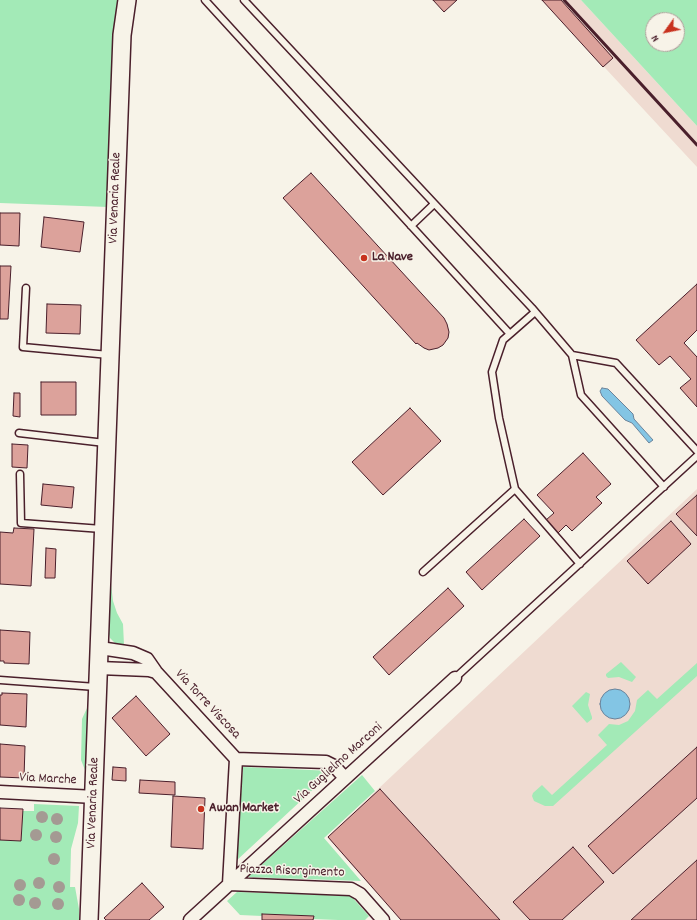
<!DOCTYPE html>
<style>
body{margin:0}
#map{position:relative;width:697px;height:920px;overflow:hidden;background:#f7f3e8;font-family:Dekko,sans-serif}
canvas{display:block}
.north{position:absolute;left:645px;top:12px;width:40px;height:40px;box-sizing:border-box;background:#f7f3e8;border:1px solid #b29e9c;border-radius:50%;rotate:237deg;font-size:11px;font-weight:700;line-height:16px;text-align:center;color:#4a1f2b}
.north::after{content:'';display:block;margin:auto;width:14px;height:18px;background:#c8321e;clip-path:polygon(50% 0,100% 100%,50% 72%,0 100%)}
</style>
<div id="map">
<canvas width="697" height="920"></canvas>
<div class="north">N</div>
</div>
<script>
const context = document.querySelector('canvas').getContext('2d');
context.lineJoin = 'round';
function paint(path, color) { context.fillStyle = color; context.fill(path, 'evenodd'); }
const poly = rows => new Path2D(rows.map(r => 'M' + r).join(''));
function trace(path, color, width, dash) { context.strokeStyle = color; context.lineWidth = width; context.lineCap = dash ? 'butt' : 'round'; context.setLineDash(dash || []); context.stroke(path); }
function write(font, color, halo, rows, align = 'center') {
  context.font = font + ' Dekko,sans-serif'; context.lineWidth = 3; context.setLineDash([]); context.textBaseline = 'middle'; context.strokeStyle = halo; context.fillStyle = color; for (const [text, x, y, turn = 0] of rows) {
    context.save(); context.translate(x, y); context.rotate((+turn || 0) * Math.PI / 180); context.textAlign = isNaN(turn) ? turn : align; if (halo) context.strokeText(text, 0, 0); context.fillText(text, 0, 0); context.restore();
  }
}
paint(poly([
 [542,0,581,0,697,126,697,167],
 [697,489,697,920,400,920,327,837]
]), '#efdbd1');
paint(poly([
 [0,0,118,0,108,207,0,203],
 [581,0,697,0,697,126],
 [653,20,677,20,677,44,653,44],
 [110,576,113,601,117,613,123,624,124,645,115,643,110,638,109,634],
 [621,662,636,677,632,682,619,677,608,678,606,676,606,674],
 [697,663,697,676,553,806,545,806,534,801,532,796,533,793,542,785,552,795,607,745,598,735,609,724,619,725,628,721,635,711,637,700,648,690,657,699],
 [586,692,590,694,588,705,592,717,592,719,587,723,572,706],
 [89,707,86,770,85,770,81,760,82,719,87,708],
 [243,767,333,771,236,861],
 [362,775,375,791,324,838,361,881,248,877],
 [34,804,79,806,78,823,71,849,70,887,75,887,79,909,79,920,0,920,0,840,21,841,22,811,34,811],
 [237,892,351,896,369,916,365,920,338,920,313,919,313,916,262,914,262,916,240,915,227,901]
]), '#a3eab7');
const water = poly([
 [602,388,608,389,633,414,634,419,653,440,649,443,632,423,625,420,602,396,600,391,602,388],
 '600 704a15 15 0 1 1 30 0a15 15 0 1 1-30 0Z'
]);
paint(water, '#83c5e4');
trace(water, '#6c839a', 1);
const building = poly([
 [433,0,457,0,444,12,433,0],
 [542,0,561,0,613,58,603,67,542,0],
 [311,173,444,318,447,324,449,332,448,338,443,345,438,348,429,350,424,348,417,343,416,344,283,198,311,173],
 [0,213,20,213,19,246,0,245,0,213],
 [44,217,84,222,80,252,41,247,44,217],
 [0,266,11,266,8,319,0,319,0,266],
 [697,284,697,330,684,343,697,357,697,407,680,388,691,379,670,356,659,365,636,340,697,284],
 [47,304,81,305,80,334,46,333,47,304],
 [41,382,76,382,76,415,41,415,41,382],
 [14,393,20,393,20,417,13,416,14,393],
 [410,408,441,441,383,495,352,462,410,408],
 [12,444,28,445,27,468,12,467,12,444],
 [583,453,611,484,596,497,602,503,572,531,566,525,558,533,546,520,554,513,537,495,583,453],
 [43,484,74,487,72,508,41,505,43,484],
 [697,495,697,536,676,514,697,495],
 [524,519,540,536,482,590,466,572,524,519],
 [671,521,691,544,648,584,627,561,671,521],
 [14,528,34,529,31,586,0,584,0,532,13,533,14,528],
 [46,548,56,549,55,578,45,578,46,548],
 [448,588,464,606,389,675,373,657,448,588],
 [0,630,30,632,29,664,4,663,4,661,0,661,0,630],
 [2,693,27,694,26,727,0,725,0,695,2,695,2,693],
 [136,696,170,734,146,756,112,718,136,696],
 [0,744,25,746,24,778,0,777,0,744],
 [697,747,697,798,613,874,588,846,697,747],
 [113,767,126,768,126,781,112,780,113,767],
 [140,780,175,782,175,795,139,793,140,780],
 [380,789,500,920,401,920,328,837,380,789],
 [173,796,205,798,203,849,171,847,173,796],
 [0,808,23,809,21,841,0,840,0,808],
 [573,847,604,882,562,920,530,920,513,902,573,847],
 [697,860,697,920,631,920,697,860],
 [142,883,164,907,149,920,106,920,104,918,142,883],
 [262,914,314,916,313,920,262,920,262,914]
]);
paint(building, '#dca29b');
trace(building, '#4a1f2b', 1);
const lane = poly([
 [205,0,510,334,503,340,492,372,499,418,515,489],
 [244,0,532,308,572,355,581,395,664,487],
 [411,226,434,204],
 [26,288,23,347,109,355],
 [510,334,535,312],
 [572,355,616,363,697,451],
 [19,433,105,443],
 [20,474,21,523,102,529],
 [423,572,515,489,580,564],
 [455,678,697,456],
 [0,680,96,687]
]);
const street = poly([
 [100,648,133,653,147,659,156,672,236,759],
 [99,668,149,670,156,672],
 [236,759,326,762,334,766,345,778],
 [0,792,95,797],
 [229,884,351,889,360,894,383,920],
 [229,884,236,759],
 [190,920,455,678]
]);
const secondary = poly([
 [89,920,122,35,127,0]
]);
trace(lane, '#4a1f2b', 9);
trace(street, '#4a1f2b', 15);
trace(secondary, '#4a1f2b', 20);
trace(lane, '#f7f3e8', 6);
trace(street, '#f7f3e8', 12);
trace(secondary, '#f7f3e8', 17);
trace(poly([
 [564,0,697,145]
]), '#4a1f2b', 3);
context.fillStyle = '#a49a93';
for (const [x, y] of [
 [42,817],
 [57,819],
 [36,835],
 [56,837],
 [54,859],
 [39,883],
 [20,885],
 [59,887],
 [19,900],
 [35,903],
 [58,904]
]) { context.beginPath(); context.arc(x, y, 6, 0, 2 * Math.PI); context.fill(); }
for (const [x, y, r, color] of [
 [364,258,4,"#c8321e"],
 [201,809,4,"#c8321e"]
]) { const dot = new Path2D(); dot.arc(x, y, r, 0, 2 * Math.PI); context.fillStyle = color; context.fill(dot); trace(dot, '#f7f3e8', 1.5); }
write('14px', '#4a1f2b', '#f7f3e8', [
 ["Via Venaria Reale",116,198,-88],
 ["Via Torre Viscosa",207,705,47],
 ["Via Guglielmo Marconi",339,764,-42],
 ["Via Marche",48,780,3],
 ["Via Venaria Reale",94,803,-88],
 ["Piazza Risorgimento",292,872,2]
]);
write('bold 14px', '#4a1f2b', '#f7f3e8', [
 ["La Nave",372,258],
 ["Awan Market",209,809]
], 'left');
</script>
